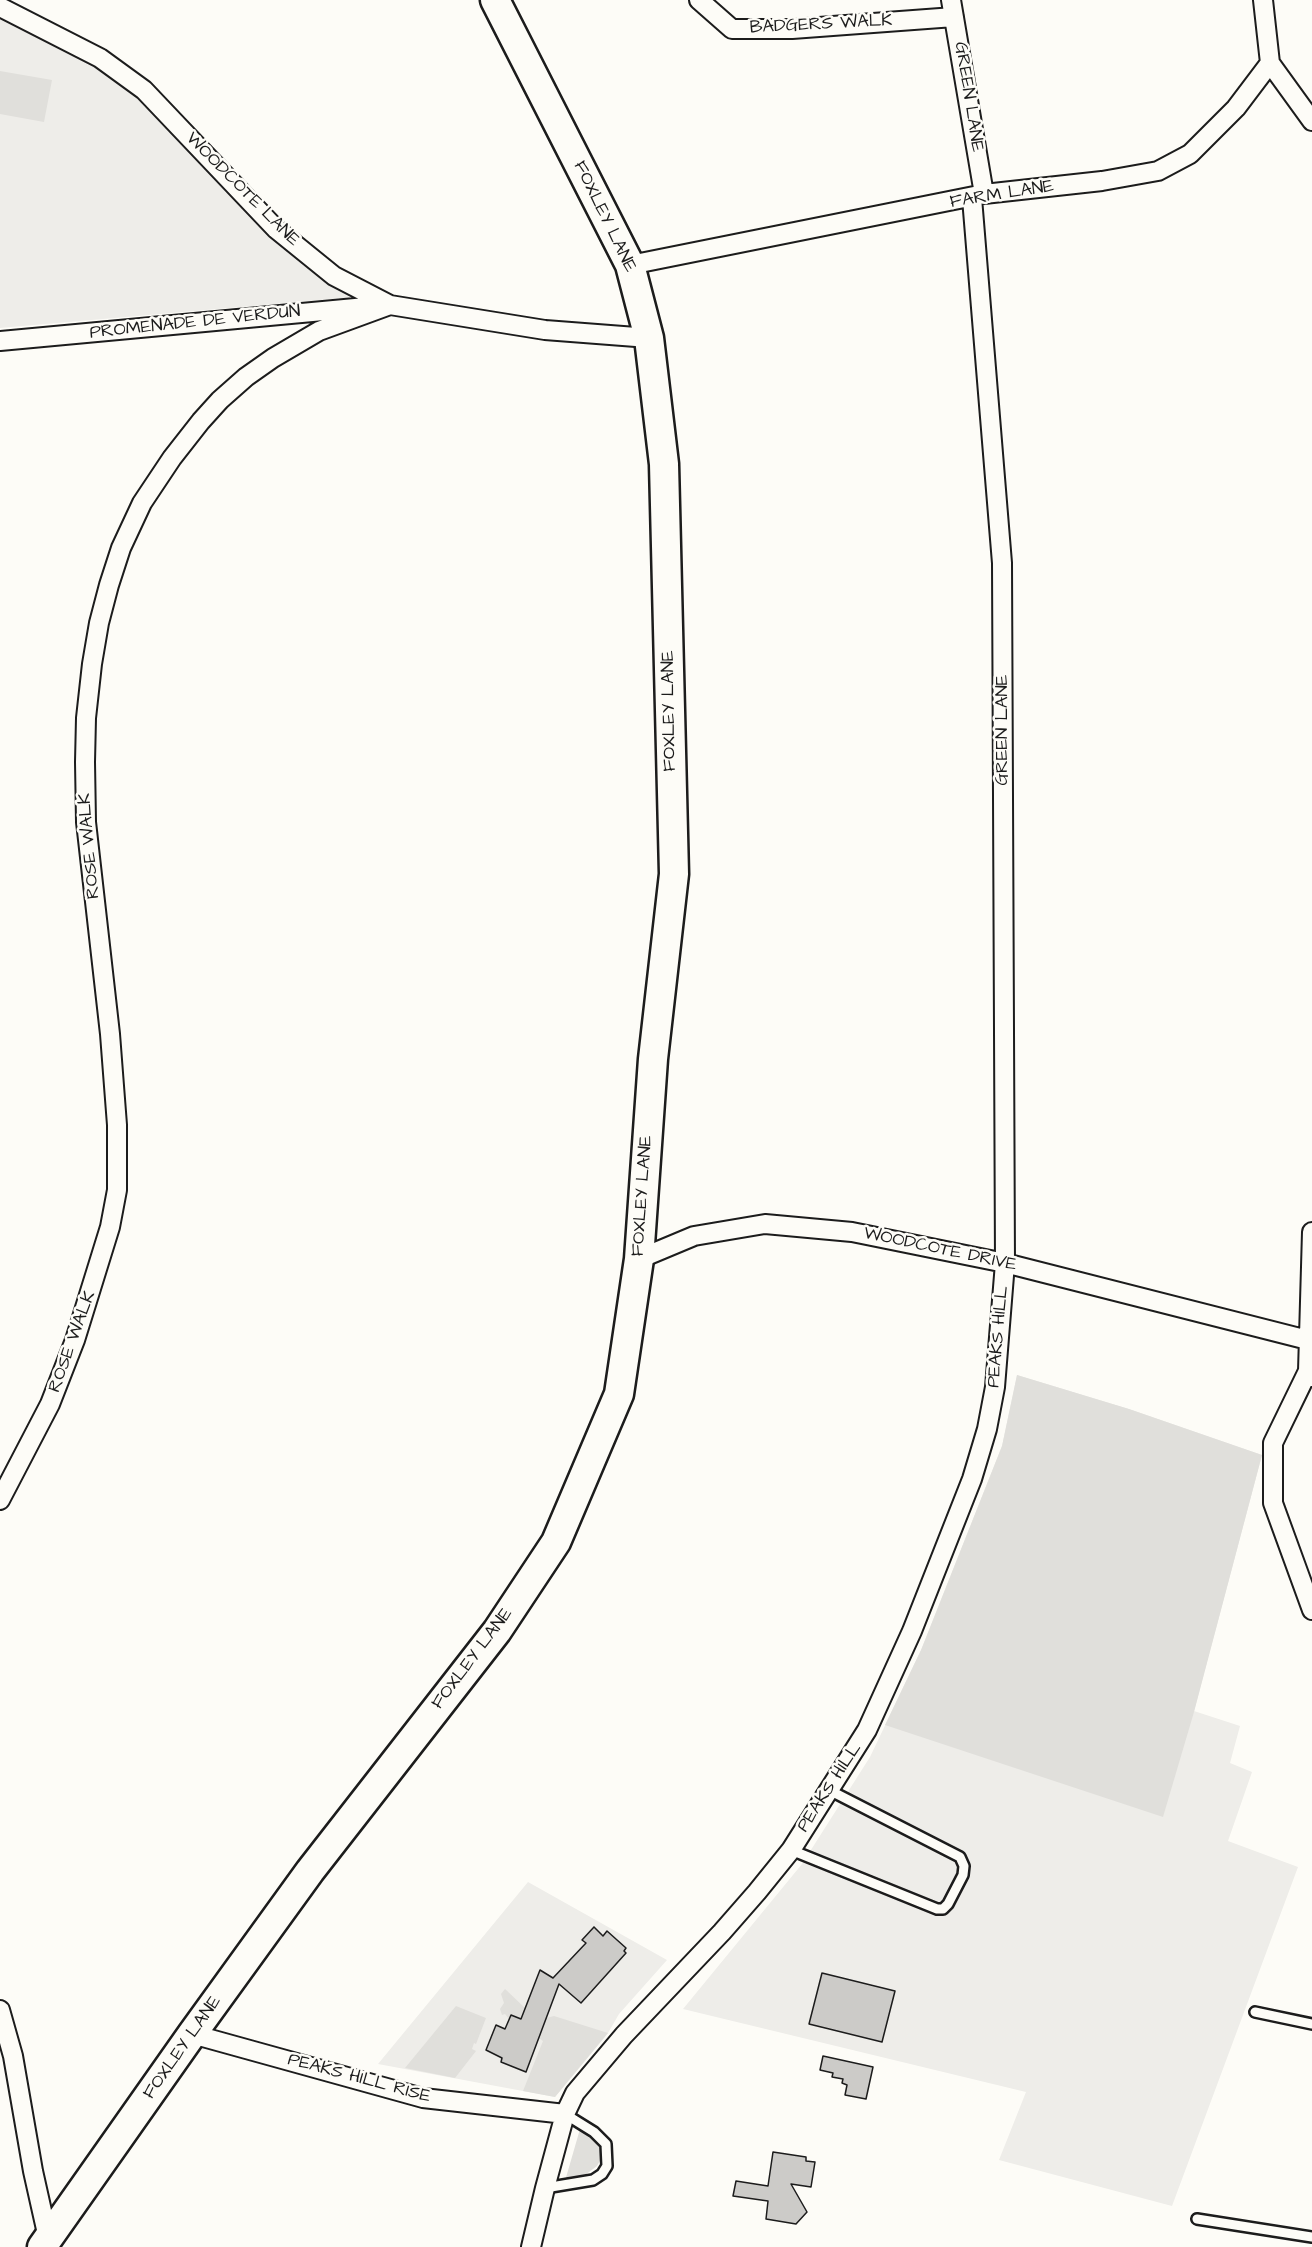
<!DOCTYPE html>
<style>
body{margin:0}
canvas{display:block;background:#fdfcf7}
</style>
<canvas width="1312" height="2247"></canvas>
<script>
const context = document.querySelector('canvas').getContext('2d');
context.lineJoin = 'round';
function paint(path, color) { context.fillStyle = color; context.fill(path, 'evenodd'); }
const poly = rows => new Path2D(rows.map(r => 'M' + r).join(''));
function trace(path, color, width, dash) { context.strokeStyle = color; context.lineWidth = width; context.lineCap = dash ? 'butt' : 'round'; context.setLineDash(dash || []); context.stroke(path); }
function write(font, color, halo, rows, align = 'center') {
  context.font = font + ' "Architects Daughter",sans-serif'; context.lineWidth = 5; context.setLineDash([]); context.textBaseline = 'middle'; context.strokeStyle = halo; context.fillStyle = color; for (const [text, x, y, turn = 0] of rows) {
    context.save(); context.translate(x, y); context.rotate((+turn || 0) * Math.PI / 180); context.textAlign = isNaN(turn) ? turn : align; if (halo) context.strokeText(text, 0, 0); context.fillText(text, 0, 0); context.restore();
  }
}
paint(poly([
 [0,0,102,57,366,296,0,328],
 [1017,1375,1129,1409,1262,1455,1194,1711,1240,1726,1230,1763,1252,1772,1228,1841,1298,1867,1172,2206,999,2160,1026,2092,683,2009,802,1864,870,1757,922,1648,1002,1446],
 [528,1882,667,1960,619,2014,608,2033,555,2097,378,2064]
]), '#eeede9');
paint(poly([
 [0,71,52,80,44,122,0,114],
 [1017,1375,1129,1409,1262,1455,1194,1712,1163,1817,885,1725,921,1650,1002,1446],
 [505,1989,525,2008,521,2019,511,2015,509,2019,505,2014,502,2015,500,2009,504,2003,501,1994],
 [456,2006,486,2018,476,2044,474,2043,472,2049,476,2051,455,2078,405,2068],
 [554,2016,608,2033,555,2097,523,2091,543,2041,539,2038,546,2018],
 [580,2129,597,2139,602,2145,601,2159,597,2166,585,2175,575,2180,565,2181]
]), '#e0dfdb');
const building = poly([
 [594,1927,603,1936,607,1931,626,1948,624,1951,626,1953,581,2003,559,1984,526,2072,501,2062,502,2058,486,2050,496,2025,505,2029,511,2015,521,2019,540,1970,553,1978,586,1943,582,1940,594,1927],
 [822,1973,895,1991,882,2042,809,2024,822,1973],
 [823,2056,873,2067,866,2099,845,2095,847,2085,842,2083,843,2079,832,2077,833,2073,820,2070,823,2056],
 [773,2152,806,2157,806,2161,815,2162,811,2187,791,2184,807,2212,796,2224,766,2219,768,2201,733,2196,736,2181,768,2186,773,2152]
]);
paint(building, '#cccbc8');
trace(building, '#1c1c1c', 1.5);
const lane = poly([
 [791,1850,937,1909,943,1909,948,1904,963,1875,964,1866,960,1857,829,1790],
 [1255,2012,1312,2024],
 [545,2188,593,2180,602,2174,607,2166,606,2144,594,2132,565,2114],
 [1197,2219,1312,2237]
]);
const street = poly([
 [699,0,732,29,792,29,954,17],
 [951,0,984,194],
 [0,7,100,58,144,90,276,229,334,276,390,305,545,330,649,338],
 [1270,63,1312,121],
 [630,265,984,194,1102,181,1158,171,1190,154,1236,108,1270,63,1263,0],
 [0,341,366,307],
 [1312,1232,1308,1371,1312,1377],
 [639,1259,694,1236,765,1224,852,1232,1005,1263,1312,1341],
 [1308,1371,1273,1443,1273,1503,1312,1610],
 [0,1500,50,1404,75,1340,110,1227,117,1190,117,1125,110,1034,86,822,85,762,86,718,92,664,99,623,109,585,121,548,142,503,172,458,201,421,220,400,246,377,273,358,319,331,390,305],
 [0,2010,13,2056,33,2171,48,2238],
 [192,2034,423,2098,565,2114],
 [531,2247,545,2188,565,2114,575,2093,624,2035,722,1932,757,1892,791,1850,867,1730,912,1631,972,1479,987,1429,995,1387,1005,1263,1002,563,972,198]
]);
const primary = poly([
 [42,2247,192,2034,310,1871,497,1631,556,1542,619,1394,639,1259,653,1059,674,874,664,464,649,338,630,265,495,0]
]);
trace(lane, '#1c1c1c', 14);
trace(street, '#1c1c1c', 22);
trace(primary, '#1c1c1c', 33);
trace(lane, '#fdfcf7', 9);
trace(street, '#fdfcf7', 18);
trace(primary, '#fdfcf7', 28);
write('18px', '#1c1c1c', '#fdfcf7', [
 ["BADGERS WALK",821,25,-3],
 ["GREEN LANE",968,97,81],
 ["WOODCOTE LANE",242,190,45],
 ["FARM LANE",1002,195,-9],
 ["FOXLEY LANE",604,217,64],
 ["PROMENADE DE VERDUN",195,323,-6],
 ["FOXLEY LANE",670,711,-91],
 ["GREEN LANE",1003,730,-90],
 ["ROSE WALK",90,846,-95],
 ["FOXLEY LANE",643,1196,-86],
 ["WOODCOTE DRIVE",940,1250,12],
 ["PEAKS HILL",999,1337,-85],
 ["ROSE WALK",73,1342,-70],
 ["FOXLEY LANE",473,1659,-53],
 ["PEAKS HILL",830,1788,-57],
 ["FOXLEY LANE",183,2048,-55],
 ["PEAKS HILL RISE",359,2079,15]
]);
</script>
